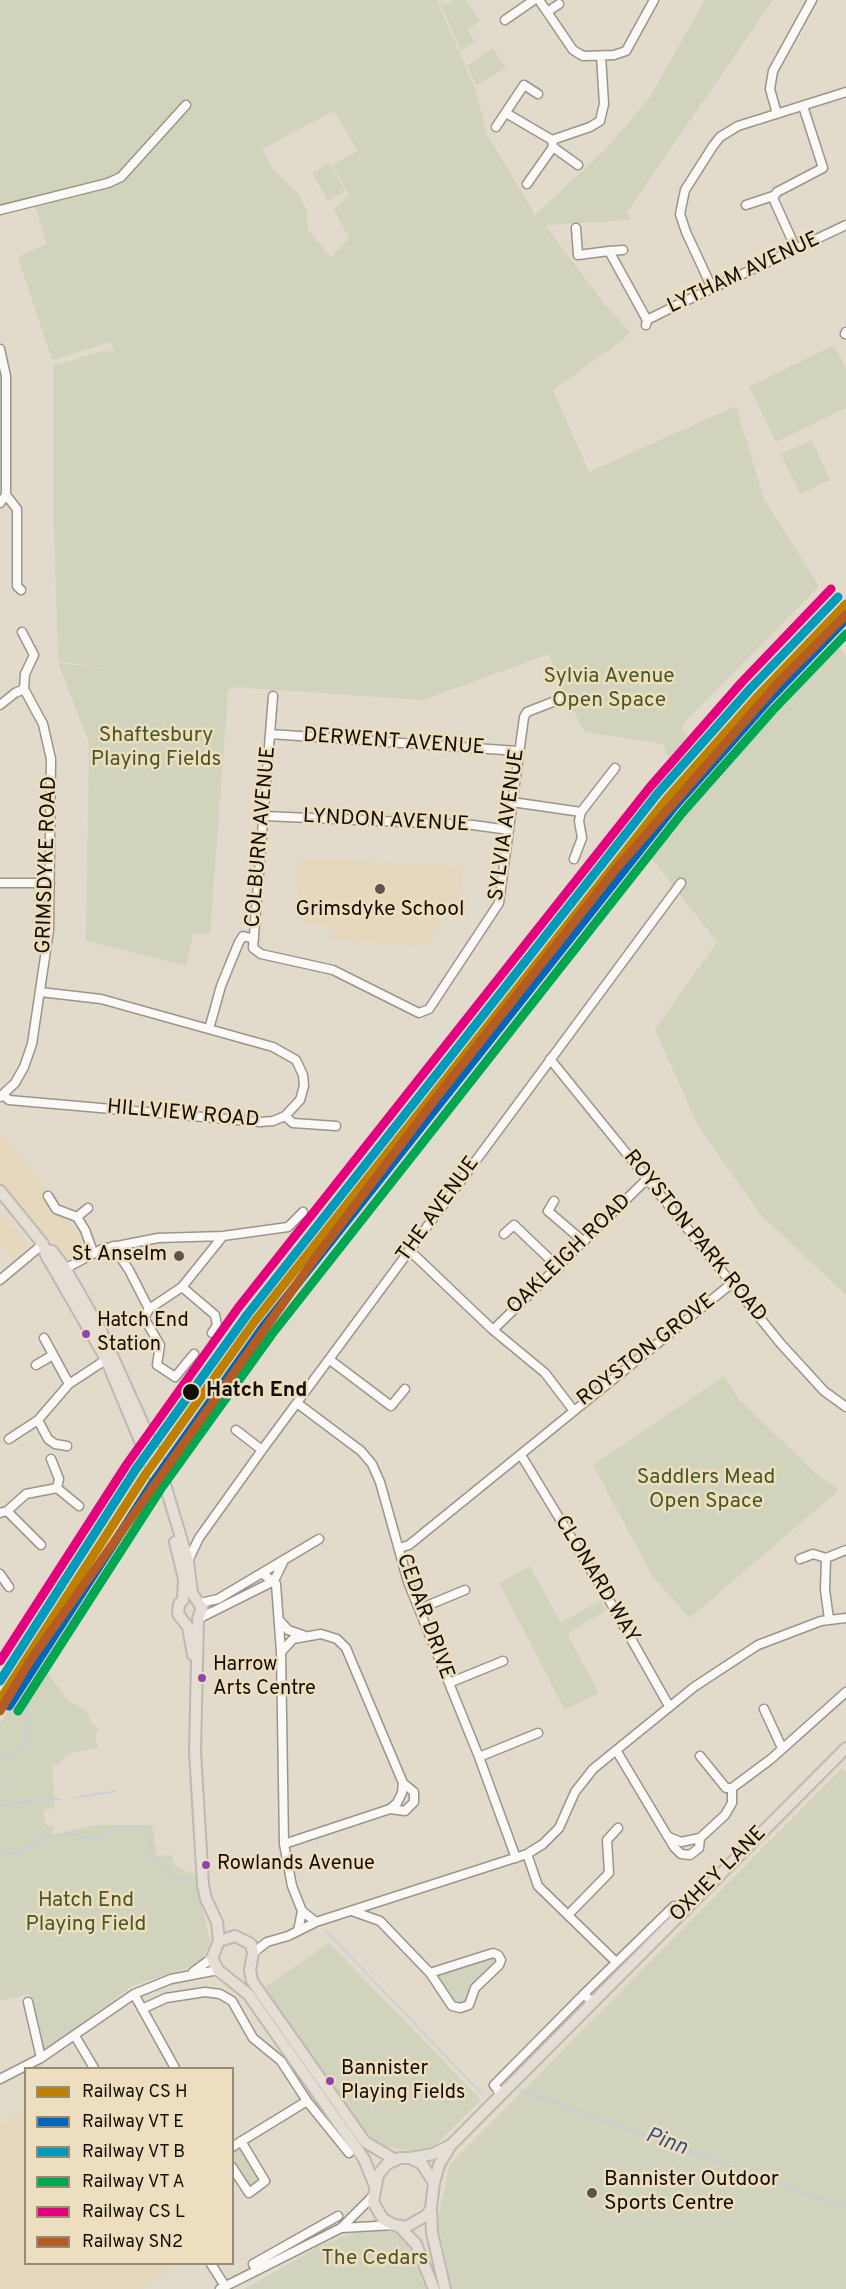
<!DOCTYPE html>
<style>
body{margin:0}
#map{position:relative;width:846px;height:2289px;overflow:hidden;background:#e2daca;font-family:Overpass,sans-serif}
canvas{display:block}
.legend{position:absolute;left:24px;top:2067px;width:210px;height:198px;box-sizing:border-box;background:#ecdebf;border:2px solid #968b75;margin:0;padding:8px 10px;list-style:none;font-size:18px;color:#140f05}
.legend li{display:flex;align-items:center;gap:12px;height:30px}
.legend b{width:30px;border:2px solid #968b75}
</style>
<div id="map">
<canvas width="846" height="2289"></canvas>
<ul class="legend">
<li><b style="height:8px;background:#be8001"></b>Railway CS H</li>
<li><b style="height:8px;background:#0065bd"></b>Railway VT E</li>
<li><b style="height:8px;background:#029aba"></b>Railway VT B</li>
<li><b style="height:8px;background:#00a651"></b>Railway VT A</li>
<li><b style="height:8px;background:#e5007d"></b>Railway CS L</li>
<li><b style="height:8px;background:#b55b24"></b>Railway SN2</li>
</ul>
</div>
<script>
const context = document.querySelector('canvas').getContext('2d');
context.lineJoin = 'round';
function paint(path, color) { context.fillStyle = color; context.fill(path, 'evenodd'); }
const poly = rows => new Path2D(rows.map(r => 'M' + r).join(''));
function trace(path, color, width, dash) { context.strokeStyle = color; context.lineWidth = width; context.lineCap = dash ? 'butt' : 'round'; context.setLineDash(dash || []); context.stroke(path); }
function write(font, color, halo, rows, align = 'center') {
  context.font = font + ' Overpass,sans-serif'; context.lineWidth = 5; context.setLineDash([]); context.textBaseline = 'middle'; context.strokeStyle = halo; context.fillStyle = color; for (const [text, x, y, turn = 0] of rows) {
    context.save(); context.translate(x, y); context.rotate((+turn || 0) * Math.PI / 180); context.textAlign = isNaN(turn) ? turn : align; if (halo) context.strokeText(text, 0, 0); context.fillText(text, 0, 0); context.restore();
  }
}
paint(poly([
 [301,859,463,866,458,912,448,911,425,946,332,940,333,928,297,920],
 [0,1130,17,1152,87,1246,66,1259,0,1184],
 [0,1212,29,1244,14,1258,0,1243],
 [25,2109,26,2264,166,2264,170,2271,139,2289,0,2289,0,2124]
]), '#e5d8bc');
paint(poly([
 [0,0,437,0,476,91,487,134,535,215,608,147,650,97,705,0,773,0,627,212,631,220,545,225,603,302,630,332,623,340,553,390,589,472,736,406,764,499,819,586,681,726,691,742,669,759,663,744,585,732,563,692,549,654,423,700,233,687,228,691,210,934,193,934,186,966,86,941,89,742,58,663,115,670,58,661,54,524,54,365,105,351,114,352,111,342,52,360,18,257,47,244,34,202,0,205],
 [334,111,358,151,332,165,349,195,334,209,349,238,331,257,308,230,307,211,297,192,272,167,262,149],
 [439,0,444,5,454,0,466,0,480,21,467,30,475,41,461,51],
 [493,48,506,68,476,85,467,66],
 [329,163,345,191,328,201,312,173],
 [834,345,846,369,846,408,776,442,749,387],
 [812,440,830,480,800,494,781,454],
 [835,639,846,657,846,1295,760,1214,697,1124,655,1029,717,942,649,855,697,791],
 [724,1376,738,1398,816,1474,839,1490,690,1618,653,1577,593,1465],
 [530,1566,561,1623,601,1600,606,1610,567,1634,599,1693,565,1710,499,1583],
 [37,1660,68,1700,87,1711,91,1723,99,1728,95,1735,98,1748,67,1754,60,1764,52,1766,55,1808,44,1810,46,1826,55,1825,52,1835,94,1825,152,1825,157,1856,172,1855,175,1866,195,1875,210,1941,203,1957,189,1967,132,1986,44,2052,29,1994,0,2001,0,1723],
 [842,1768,846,1771,846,2289,452,2289,437,2222,450,2164],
 [329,1943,481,2100,436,2145,412,2151,381,2146,370,2141,265,1987],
 [492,1956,498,1958,497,1965,469,2001,461,2006,452,2000,438,1979,441,1972],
 [241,2147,261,2180,249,2189,233,2162,233,2152],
 [362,2229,404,2233,429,2289,245,2289,318,2247]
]), '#d2d3bd');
trace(poly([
 [0,1756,10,1755,27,1745,24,1734,29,1724,27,1710,33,1686,31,1676],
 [0,1778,0,1783],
 [74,1798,116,1791],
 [0,1806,54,1798,61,1800],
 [0,1851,18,1854,44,1837,69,1833,95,1840,115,1828,141,1828,148,1833,151,1859,167,1866,173,1877,182,1880,190,1879],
 [326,1931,482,2094],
 [520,2090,846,2208]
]), '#c4cee0', 1.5);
const minor = poly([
 [539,0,573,50,583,56,614,55,626,51,654,0],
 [547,12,559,4],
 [505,20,534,0],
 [506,113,552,140,553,147,578,165],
 [777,114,770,89,773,71,812,0],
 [496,127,524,85,538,94],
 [552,140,590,127,600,121,604,104,601,56],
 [527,184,553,147],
 [746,205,773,196],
 [0,210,108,183,121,177,186,105],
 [576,228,578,255,609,251,647,320],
 [796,249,773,198,777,192,823,168,803,106],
 [609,251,623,250],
 [712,288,686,232,680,214,685,190,713,146,720,137,738,126,846,92],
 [646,325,647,320,677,305,846,225],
 [845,334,846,332],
 [0,349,6,376,6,495,0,503],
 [6,495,17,509,17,586,21,590],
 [273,696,253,948,261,954,333,970,419,1013,429,1009,499,903,524,717,527,712,563,698],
 [0,705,15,693,24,689],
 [270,734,518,751],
 [512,802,581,812,615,768],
 [264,816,473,825,509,830],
 [574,859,582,838,579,821,581,812],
 [0,883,50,883],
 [209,1029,221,986,239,942,243,936,254,939],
 [550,1059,781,1344,824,1391,846,1407],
 [3,1095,9,1100,260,1122,273,1121,285,1116,300,1100,304,1086,303,1075,296,1060,273,1047,101,999,40,992],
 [0,1097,15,1083,24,1067,32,1044,49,930,51,759,43,724,24,689,25,674,34,655,22,632],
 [285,1116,293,1123,336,1126],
 [48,1196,56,1209,77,1217,88,1208],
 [554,1201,548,1211,584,1242],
 [77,1217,85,1230,93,1252],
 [504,1234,514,1225,559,1268],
 [113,1246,129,1270,149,1309],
 [409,1250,493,1330,545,1373,574,1411,731,1284],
 [61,1271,102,1249,158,1238,223,1236,288,1227,303,1212],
 [0,1280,43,1244],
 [182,1287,215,1315,217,1325,212,1333],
 [149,1309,144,1318,160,1345,157,1365,175,1377,194,1354],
 [149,1309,182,1287,223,1236],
 [493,1330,647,1179],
 [44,1338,69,1384],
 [330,1360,391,1406,405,1389],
 [36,1365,53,1355],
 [297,1403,361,1451,372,1464,380,1482,408,1582,479,1757,516,1858],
 [38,1420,48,1439,55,1444,67,1446],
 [236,1430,262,1450],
 [9,1439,38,1420,69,1384,110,1357],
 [521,1455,612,1605,669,1706],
 [51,1459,59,1479,57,1488],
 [7,1511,41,1545],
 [0,1513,7,1511,26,1494,57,1488,79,1506],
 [399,1548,409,1545,574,1411],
 [826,1558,846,1550],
 [800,1559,813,1554,826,1558,825,1590,829,1619],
 [188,1561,199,1538,262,1450,681,883],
 [262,1573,276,1584,281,1652,284,1844,292,1886,302,1911],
 [0,1574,9,1587],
 [200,1603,218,1599,319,1539],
 [419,1609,465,1590],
 [200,1618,274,1581,283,1562],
 [280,1621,288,1630,303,1635],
 [281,1652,293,1639,321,1634,337,1639,346,1648,403,1783,402,1793,397,1803,390,1809,284,1844],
 [449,1683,503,1661],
 [764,1709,782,1748],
 [616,1750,674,1847,681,1854,690,1855,699,1848,700,1838,725,1815,732,1803,732,1788,771,1759,846,1692],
 [700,1756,726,1788,732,1788],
 [479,1757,538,1733],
 [390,1809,405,1811,414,1802,414,1792,403,1783],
 [669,1837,681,1842,700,1838],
 [527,1854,538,1886,616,1962],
 [352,1911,380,1921,430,1973,493,1953,498,1955,501,1960,499,1965,475,1988,469,2005,460,2008,452,2006,430,1973],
 [568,1915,609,1873,607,1840,618,1828],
 [298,1931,302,1911,316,1922],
 [253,1953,267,1942,288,1936,316,1922,527,1854,543,1844,559,1828,575,1792,593,1769,694,1687,758,1645,821,1621,846,1618],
 [193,1972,212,1958],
 [134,1994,175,2068],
 [588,1998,584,1994,674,1906],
 [28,2002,41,2058],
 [142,2009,166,1998,205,1992,220,1994,232,2001,253,2038,281,2061,307,2101,349,2153],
 [75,2036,94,2068],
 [0,2079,41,2058,134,1994,171,1979,218,1970],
 [501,2094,494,2085,584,1994],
 [232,2147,307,2101],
 [232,2167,249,2193,265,2181,241,2141],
 [341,2228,394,2225],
 [211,2264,225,2286],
 [256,2269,253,2264,338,2216],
 [220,2289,341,2228,373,2196]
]);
const major = poly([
 [0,1191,43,1244,46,1255,106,1359,158,1484],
 [46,1250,52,1251,65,1268,101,1331,143,1424,157,1458,188,1561,192,1593,202,1608,198,1619,195,1752,203,1885,206,1899,217,1922,219,1941,212,1958,218,1970,248,1994,364,2159,375,2186],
 [175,1542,184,1579,183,1600,179,1604,178,1614,188,1627,193,1655],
 [219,1941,235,1936,251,1944,253,1953,250,1970,252,1981,365,2142,394,2159],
 [400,2158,410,2158,422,2164,434,2183,431,2208,427,2215,406,2227,394,2225,383,2219,373,2202,378,2175,387,2164,400,2158],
 [410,2158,433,2154,451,2145],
 [434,2183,439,2165,451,2145,846,1748],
 [431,2208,432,2233,445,2289],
 [399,2226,416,2244,434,2289]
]);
trace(minor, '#9b9589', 11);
trace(major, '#bdb8b1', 14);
trace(minor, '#fbf9f7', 8);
trace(major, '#e5ded5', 10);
trace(poly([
 [0,1700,145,1475,255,1321,666,800,758,696,846,604]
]), '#be8001', 9);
trace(poly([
 [9,1706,154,1481,263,1327,674,807,766,703,846,619]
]), '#0065bd', 9);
trace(poly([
 [0,1681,136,1469,247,1315,658,793,750,689,838,597]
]), '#029aba', 9);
trace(poly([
 [18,1711,162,1487,272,1334,682,813,773,710,846,634]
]), '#00a651', 9);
trace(poly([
 [0,1661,127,1464,238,1308,650,787,742,682,831,589]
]), '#e5007d', 9);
trace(poly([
 [0,1711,30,1661,313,1261,433,1102,616,869,779,682,846,615]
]), '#b55b24', 9);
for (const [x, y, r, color] of [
 [380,889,6,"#5c564a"],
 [179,1256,6,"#5c564a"],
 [86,1334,5,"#8e44ad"],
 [191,1392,9,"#140f05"],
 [202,1678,5,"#8e44ad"],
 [206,1865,5,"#8e44ad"],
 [330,2081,5,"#8e44ad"],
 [592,2193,6,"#5c564a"]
]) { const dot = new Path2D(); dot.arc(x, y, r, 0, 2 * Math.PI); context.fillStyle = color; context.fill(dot); trace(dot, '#ecdebf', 2); }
write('20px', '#140f05', '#ecdebf', [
 ["Hatch End",97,1322],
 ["Station",97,1346],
 ["Harrow",213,1666],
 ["Arts Centre",213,1690],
 ["Rowlands Avenue",217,1865],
 ["Bannister",341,2070],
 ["Playing Fields",341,2094]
], 'left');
write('21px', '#140f05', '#ecdebf', [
 ["LYTHAM AVENUE",744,274,-25],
 ["DERWENT AVENUE",394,743,4],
 ["LYNDON AVENUE",386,822,3],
 ["SYLVIA AVENUE",508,825,-82],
 ["COLBURN AVENUE",262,837,-85],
 ["GRIMSDYKE ROAD",48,865,-88],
 ["HILLVIEW ROAD",183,1115,5],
 ["THE AVENUE",439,1210,-54],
 ["ROYSTON PARK ROAD",694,1237,51],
 ["OAKLEIGH ROAD",570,1255,-44],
 ["ROYSTON GROVE",647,1351,-38],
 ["CLONARD WAY",596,1580,59],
 ["CEDAR DRIVE",424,1617,70],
 ["OXHEY LANE",719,1875,-45]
]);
write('21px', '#495822', '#ecdebf', [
 ["Sylvia Avenue",609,678],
 ["Open Space",609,702],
 ["Shaftesbury",156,737],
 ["Playing Fields",156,761],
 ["Saddlers Mead",706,1479],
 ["Open Space",706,1503],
 ["Hatch End",86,1902],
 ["Playing Field",86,1926],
 ["The Cedars",375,2260]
]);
write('21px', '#140f05', '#ecdebf', [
 ["Grimsdyke School",380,911],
 ["St Anselm",167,1256,"right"],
 ["Bannister Outdoor",604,2181,"left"],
 ["Sports Centre",604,2205,"left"]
]);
write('bold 21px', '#140f05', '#ecdebf', [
 ["Hatch End",206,1392]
], 'left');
write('italic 22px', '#39517e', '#ecdebf', [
 ["Pinn",666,2143,20]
]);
</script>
